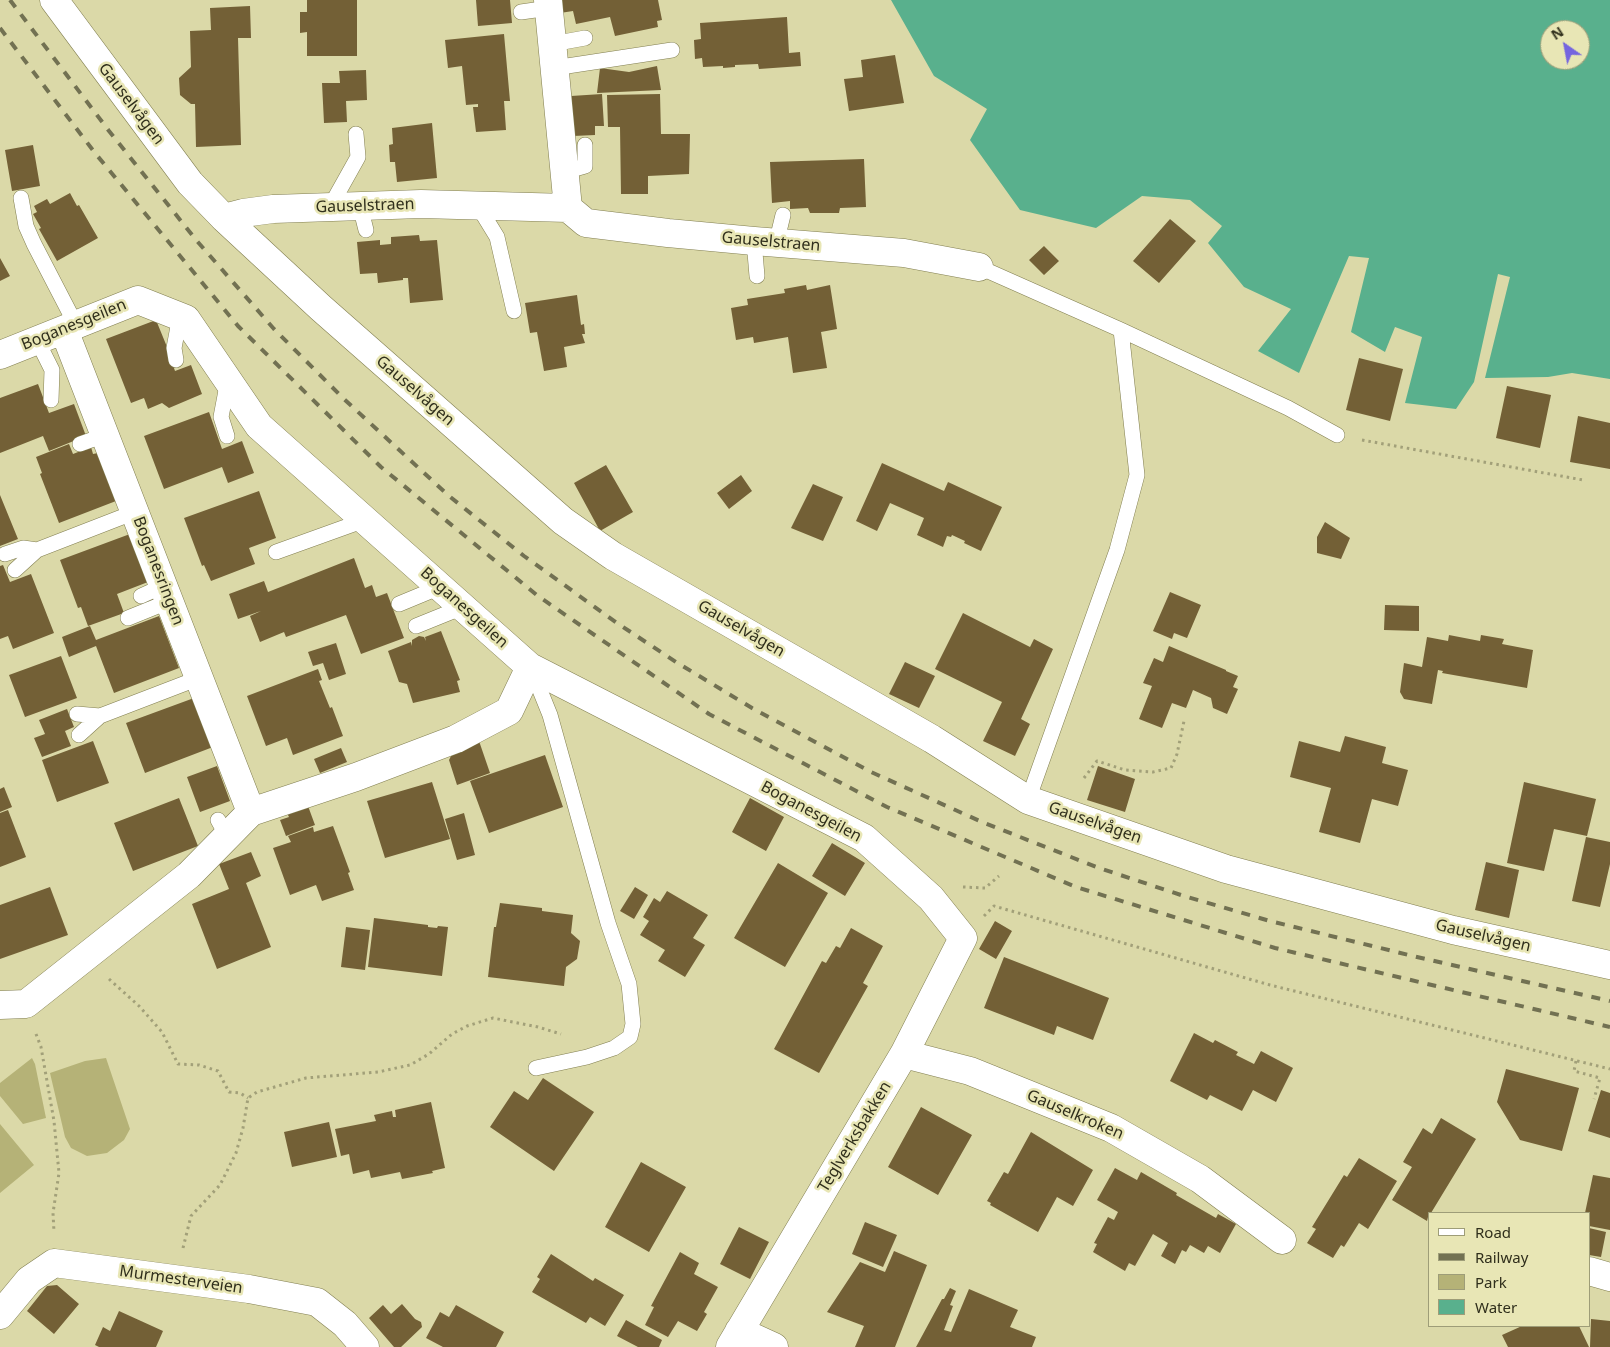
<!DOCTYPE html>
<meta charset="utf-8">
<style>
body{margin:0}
#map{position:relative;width:1610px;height:1347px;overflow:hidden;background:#dbd9a8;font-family:"Noto Sans",sans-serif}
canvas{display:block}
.legend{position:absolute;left:1428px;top:1212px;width:162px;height:115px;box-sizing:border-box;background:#e8e6b5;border:1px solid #9e9d78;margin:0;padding:6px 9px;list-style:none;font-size:15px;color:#302f1c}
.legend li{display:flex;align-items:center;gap:10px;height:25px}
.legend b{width:25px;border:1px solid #9e9d78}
.north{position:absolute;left:1540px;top:20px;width:50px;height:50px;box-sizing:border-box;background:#e8e6b5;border:1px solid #9e9d78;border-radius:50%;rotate:327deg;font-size:14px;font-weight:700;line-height:20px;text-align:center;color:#302f1c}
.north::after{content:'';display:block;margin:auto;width:18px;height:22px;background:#7565df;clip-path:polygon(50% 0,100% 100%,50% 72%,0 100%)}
</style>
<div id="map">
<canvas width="1610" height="1347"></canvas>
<ul class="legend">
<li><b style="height:6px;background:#fff"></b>Road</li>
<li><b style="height:6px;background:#727152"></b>Railway</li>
<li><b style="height:14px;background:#b5b277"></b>Park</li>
<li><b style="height:14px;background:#59b08d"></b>Water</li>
</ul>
<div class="north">N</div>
</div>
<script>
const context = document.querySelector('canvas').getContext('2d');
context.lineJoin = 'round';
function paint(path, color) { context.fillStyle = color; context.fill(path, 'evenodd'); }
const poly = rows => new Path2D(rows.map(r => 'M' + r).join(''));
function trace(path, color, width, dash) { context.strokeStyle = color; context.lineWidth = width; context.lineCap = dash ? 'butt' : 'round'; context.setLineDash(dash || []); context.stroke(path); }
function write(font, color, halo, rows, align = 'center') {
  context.font = font + ' "Noto Sans",sans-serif'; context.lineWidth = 5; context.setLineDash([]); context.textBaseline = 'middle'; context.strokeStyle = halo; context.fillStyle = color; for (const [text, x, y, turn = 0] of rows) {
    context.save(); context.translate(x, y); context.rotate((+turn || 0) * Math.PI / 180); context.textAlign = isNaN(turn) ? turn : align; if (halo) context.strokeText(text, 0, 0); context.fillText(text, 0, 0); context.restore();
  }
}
paint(poly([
 [32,1058,35,1064,46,1118,23,1124,0,1096,0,1083],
 [106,1058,130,1129,124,1140,107,1153,87,1156,71,1148,65,1137,50,1073,85,1061],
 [0,1124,34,1165,0,1193]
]), '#b5b277');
paint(poly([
 [891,0,1610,0,1610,379,1572,373,1548,377,1485,378,1510,277,1498,274,1474,382,1456,409,1405,403,1422,337,1395,327,1385,352,1351,332,1369,258,1349,256,1299,373,1258,351,1291,309,1244,287,1208,243,1222,226,1190,200,1142,196,1096,228,1020,210,970,140,987,109,934,76],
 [1550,30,1580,30,1580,60,1550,60]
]), '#59b08d');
paint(poly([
 [307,0,357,0,357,56,307,56,307,32,300,33,300,12,307,12],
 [476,0,510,0,512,23,478,26],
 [558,0,658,0,662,20,657,21,658,27,615,36,610,17,576,24,573,11,560,13],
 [250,6,251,38,238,38,241,145,196,147,195,104,191,104,180,95,179,78,191,67,190,31,211,30,210,8],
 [787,17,789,53,800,52,801,66,759,69,758,64,735,65,735,67,723,68,723,66,703,67,702,58,695,59,694,40,701,39,700,23],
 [504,34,510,101,504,101,506,130,476,132,473,107,478,107,478,104,466,105,462,66,448,68,445,40],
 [895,55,904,103,849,111,844,79,863,77,861,60],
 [657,66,661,90,597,93,600,68,629,72],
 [366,70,367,100,346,101,347,122,324,123,322,83,340,83,339,71],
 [602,94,604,126,595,126,595,135,573,136,571,96],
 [660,94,661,134,690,134,689,174,648,176,648,194,621,194,620,127,608,127,607,95],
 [432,123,437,178,397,182,395,162,390,162,389,145,393,144,392,128],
 [33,145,40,186,12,191,5,150],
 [864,159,866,207,840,208,839,213,810,213,808,208,790,209,790,201,772,203,770,162],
 [70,193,77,206,79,205,98,238,57,261,39,229,41,228,33,214,37,212,34,206,47,199,50,204],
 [1170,219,1196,241,1159,283,1133,261],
 [419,235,420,241,437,240,443,300,410,303,408,278,403,278,403,280,378,283,377,273,360,274,357,242,380,240,380,245,391,244,391,237],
 [1044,246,1059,261,1044,275,1029,260],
 [0,258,10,276,0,281],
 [806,285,807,290,830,285,837,329,821,332,827,368,793,373,788,337,754,343,753,337,736,340,731,308,748,305,747,299,785,293,784,289],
 [577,295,581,325,584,324,585,334,582,334,585,343,564,347,567,367,544,371,537,332,530,333,525,303],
 [156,320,174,364,173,365,175,371,191,365,202,394,169,408,162,403,148,409,144,398,131,403,106,339],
 [1359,358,1403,369,1390,421,1346,410],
 [38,384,49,413,74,404,86,436,49,451,43,436,0,453,0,398],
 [1507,386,1551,395,1540,448,1496,438],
 [209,412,222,449,242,441,254,473,228,483,222,467,164,489,144,436],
 [1578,416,1610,423,1610,469,1570,462],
 [69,444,73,454,91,447,93,454,98,453,116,501,59,523,40,474,42,473,36,457],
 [882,463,944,491,948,482,1002,507,981,551,964,543,965,541,952,535,951,537,947,536,943,547,917,535,924,518,890,503,877,531,856,521],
 [606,465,633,512,600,531,574,483],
 [741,475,752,491,729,509,717,493],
 [813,484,843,497,823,541,791,528],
 [259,491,276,538,249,548,255,564,211,581,204,565,202,566,184,518],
 [0,495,18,539,0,546],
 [1325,522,1350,538,1341,559,1317,553,1317,537],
 [130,534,148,582,117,594,124,613,88,626,81,607,78,608,60,560],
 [354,558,365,588,372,585,376,597,387,593,404,638,361,654,346,615,286,637,284,632,260,642,250,616,261,611,238,619,229,594,264,581,268,592],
 [3,565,10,582,31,574,54,633,13,649,8,636,0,639,0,566],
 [1170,592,1201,605,1187,638,1174,633,1172,639,1153,631],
 [1385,605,1419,606,1419,631,1384,630],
 [963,613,1030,647,1034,639,1053,649,1021,719,1030,724,1015,756,983,741,1002,702,935,669],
 [159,616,179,668,114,693,96,646,69,657,62,637,90,626,96,640],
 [441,631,460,680,457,681,460,692,413,703,407,684,399,682,388,651,411,642,412,646,412,640,419,636,424,637,426,641,425,637],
 [1449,635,1480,641,1481,635,1504,639,1502,644,1533,650,1527,688,1442,673,1443,671,1438,670,1432,704,1404,699,1400,692,1404,663,1422,667,1427,637,1448,641],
 [336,643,346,674,329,680,323,663,313,666,308,652],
 [1169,646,1226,670,1226,671,1238,676,1233,687,1238,689,1227,714,1213,708,1211,698,1193,690,1186,708,1172,703,1162,728,1139,719,1152,686,1143,683,1154,658,1163,662],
 [61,656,77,698,25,717,9,675],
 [905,662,935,676,919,708,889,694],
 [318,669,322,680,319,681,330,708,332,707,343,736,293,755,287,738,266,746,247,696],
 [194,698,213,747,145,773,126,723],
 [67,709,74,727,65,731,71,746,42,757,34,738,45,734,39,720],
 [1345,736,1386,747,1382,763,1408,770,1398,806,1372,799,1360,843,1319,832,1331,788,1290,777,1299,741,1340,752],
 [93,741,109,783,57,802,42,760],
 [479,741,490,773,457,785,449,760,454,750],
 [341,748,347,762,320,773,314,759],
 [545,755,563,807,489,833,470,781],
 [217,766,230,801,200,812,187,777],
 [1098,766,1135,779,1125,812,1087,800],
 [432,782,450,839,385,858,367,801],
 [1524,782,1596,799,1587,836,1554,829,1544,871,1507,863],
 [4,787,12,807,0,812,0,789],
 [179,798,198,846,133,871,114,823],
 [750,798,784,817,766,851,732,832],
 [308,806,315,825,286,836,280,820,289,817,287,813],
 [8,810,26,857,0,867,0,813],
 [464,813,475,855,457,860,445,819],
 [333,826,350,872,348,873,354,890,322,901,316,885,290,895,273,848,291,842,288,836,313,827,314,832],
 [1586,837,1610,842,1610,864,1600,907,1572,901],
 [832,843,865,863,845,896,812,876],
 [251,852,261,876,246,883,271,947,217,969,192,904,229,889,219,864],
 [1486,862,1519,870,1509,918,1475,910],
 [778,863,828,893,785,967,734,938],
 [50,887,68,935,0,959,0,905],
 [635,887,648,895,634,919,620,911],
 [667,891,708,915,693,938,705,945,685,977,658,961,665,950,640,935,649,921,643,917,654,898,660,902],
 [500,903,542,908,542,911,573,915,571,933,580,941,577,959,566,967,564,986,488,977,494,927,496,927],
 [374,918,428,925,428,927,437,928,438,926,448,927,442,976,368,967],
 [995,921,1012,931,996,959,979,949],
 [346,927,370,930,365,970,341,967],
 [851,928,883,946,863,983,868,986,819,1073,774,1049,822,961,826,963,836,946,840,948],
 [1004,957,1109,998,1093,1040,1057,1026,1054,1035,984,1008],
 [1194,1033,1213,1043,1215,1040,1238,1052,1236,1055,1254,1064,1261,1051,1293,1068,1276,1102,1253,1090,1242,1111,1210,1095,1207,1100,1170,1081],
 [1506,1069,1579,1088,1562,1151,1520,1140,1497,1102],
 [543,1078,594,1112,554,1171,490,1127,514,1091,528,1100],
 [1601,1090,1610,1093,1610,1138,1588,1131],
 [431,1102,445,1168,432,1171,433,1173,402,1179,400,1172,371,1178,369,1170,353,1174,349,1154,341,1156,335,1129,376,1121,374,1115,392,1111,393,1117,396,1117,395,1110],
 [921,1107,972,1135,938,1195,888,1167],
 [1441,1118,1476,1139,1431,1213,1429,1213,1427,1221,1392,1200,1412,1167,1403,1162,1423,1128,1432,1134],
 [329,1122,337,1157,292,1167,284,1132],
 [1031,1132,1093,1170,1073,1206,1057,1197,1038,1232,990,1205,991,1203,987,1201,1004,1172,1008,1174],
 [1359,1158,1397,1181,1368,1229,1359,1223,1344,1247,1341,1245,1333,1258,1307,1243,1316,1229,1312,1227,1344,1175,1347,1177],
 [641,1162,686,1187,649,1252,605,1227],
 [1115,1168,1137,1180,1141,1172,1177,1193,1176,1195,1216,1218,1218,1214,1236,1224,1220,1253,1208,1246,1204,1253,1190,1245,1186,1252,1182,1250,1175,1264,1161,1256,1168,1243,1153,1234,1135,1266,1129,1263,1125,1271,1093,1252,1097,1244,1094,1243,1108,1217,1114,1220,1118,1212,1097,1200],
 [1593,1175,1610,1178,1610,1230,1589,1226,1589,1213,1585,1213],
 [865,1222,897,1235,883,1267,852,1254],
 [739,1227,769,1242,750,1279,720,1264],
 [1589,1228,1606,1232,1601,1257,1589,1255],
 [894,1251,927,1265,895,1347,855,1347,864,1326,827,1312,860,1262,885,1272],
 [680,1252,699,1263,694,1274,718,1287,704,1312,707,1314,697,1331,678,1321,668,1337,645,1325,654,1307,651,1306],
 [551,1254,593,1281,595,1278,624,1295,605,1326,590,1317,586,1323,532,1292,540,1279,537,1277],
 [57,1285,79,1304,54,1334,27,1311,47,1286],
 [950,1288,956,1291,950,1305,953,1306,944,1330,951,1332,969,1289,1018,1310,1010,1327,1036,1337,1032,1347,916,1347,942,1299,944,1299],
 [402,1304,415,1319,421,1322,422,1327,401,1347,394,1347,369,1318,383,1305,391,1314],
 [456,1305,504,1332,496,1347,443,1347,426,1338,440,1312,449,1317],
 [119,1311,163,1331,156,1347,99,1347,95,1345,103,1327,110,1331],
 [1591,1319,1610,1321,1610,1347,1590,1347],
 [626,1320,662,1340,659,1347,638,1347,617,1336],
 [1522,1326,1579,1326,1589,1347,1508,1347,1502,1335]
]), '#736036');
const service = poly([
 [521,12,549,8],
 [552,44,585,38],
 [554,68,672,50],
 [564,172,585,166,585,145],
 [21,198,26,226,34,244,76,325],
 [360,206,366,230],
 [478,206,497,237,514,311],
 [330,207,358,157,356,134],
 [754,241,757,276],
 [776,244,783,215],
 [979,267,1121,330,1288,408,1337,435],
 [37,340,52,370,51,400],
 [176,360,174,348,180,316],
 [227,436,221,417,228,380],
 [80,444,105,435],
 [276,552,365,520],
 [5,554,23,548,37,550],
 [15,570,37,550,135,512],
 [141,596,163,586],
 [399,604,440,587],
 [128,618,170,601],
 [416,626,463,607],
 [531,668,550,715,608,923,629,984,633,1024,630,1037,614,1048,587,1057,536,1068],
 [77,714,100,716],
 [79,735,100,716,199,678],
 [1028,800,1117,550,1137,475,1121,330],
 [218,820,227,836]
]);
const minor = poly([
 [54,0,190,183,224,218,321,308,563,521,613,556,932,739,1028,800,1226,869,1453,930,1610,965],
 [548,0,568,208],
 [224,218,243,213,273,209,421,204,568,208,586,223,668,233,754,241,904,253,979,267],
 [64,330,251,812],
 [0,355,138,300,186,319,259,426,530,667,864,838,931,898,963,938,904,1054,730,1347],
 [0,1005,26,1004,189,875,251,812,356,777,456,739,509,711,530,667],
 [904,1054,970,1071,1111,1128,1200,1179,1282,1240],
 [1589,1271,1610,1277],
 [0,1315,29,1280,54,1263,249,1289,317,1302,345,1324,365,1347],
 [739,1331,774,1347]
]);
trace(service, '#827f51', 16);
trace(minor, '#827f51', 29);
trace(poly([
 [1362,440,1583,480],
 [1084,778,1097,761,1125,770,1153,772,1171,768,1177,754,1184,721],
 [963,887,985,888,999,876],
 [984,916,994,906,1270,985,1610,1069],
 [109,979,139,1006,162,1032,178,1064,199,1065,218,1071,229,1092,240,1093,248,1098],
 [36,1034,41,1047,54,1121,59,1173,53,1213,54,1232],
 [1576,1061,1574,1071,1600,1078,1594,1099],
 [183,1248,191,1216,220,1185,236,1153,243,1128,248,1098,257,1092,306,1078,378,1072,410,1065,429,1054,452,1034,467,1026,493,1018,538,1027,561,1034]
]), '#a2a079', 3, [2.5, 4]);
trace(service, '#fff', 15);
trace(minor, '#fff', 28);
trace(poly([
 [10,0,109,131,197,241,274,329,344,399,449,496,524,556,617,623,676,662,752,708,871,772,982,822,1099,868,1184,896,1270,921,1417,957,1610,1001],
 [0,28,95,153,238,326,381,467,538,596,709,714,887,807,1076,887,1275,948,1610,1027]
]), '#727152', 4, [9, 9]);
write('16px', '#302f1c', '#e8e6b5', [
 ["Gauselvågen",131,104,53],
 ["Gauselstraen",365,206,-2],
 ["Gauselstraen",771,242,5],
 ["Boganesgeilen",74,325,-22],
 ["Gauselvågen",415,391,41],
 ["Boganesringen",158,571,69],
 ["Boganesgeilen",464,608,42],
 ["Gauselvågen",741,629,30],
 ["Boganesgeilen",811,812,28],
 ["Gauselvågen",1095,823,19],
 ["Gauselvågen",1483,936,13],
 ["Gauselkroken",1075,1115,23],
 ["Teglverksbakken",855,1137,-59],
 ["Murmesterveien",181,1280,8]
]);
</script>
